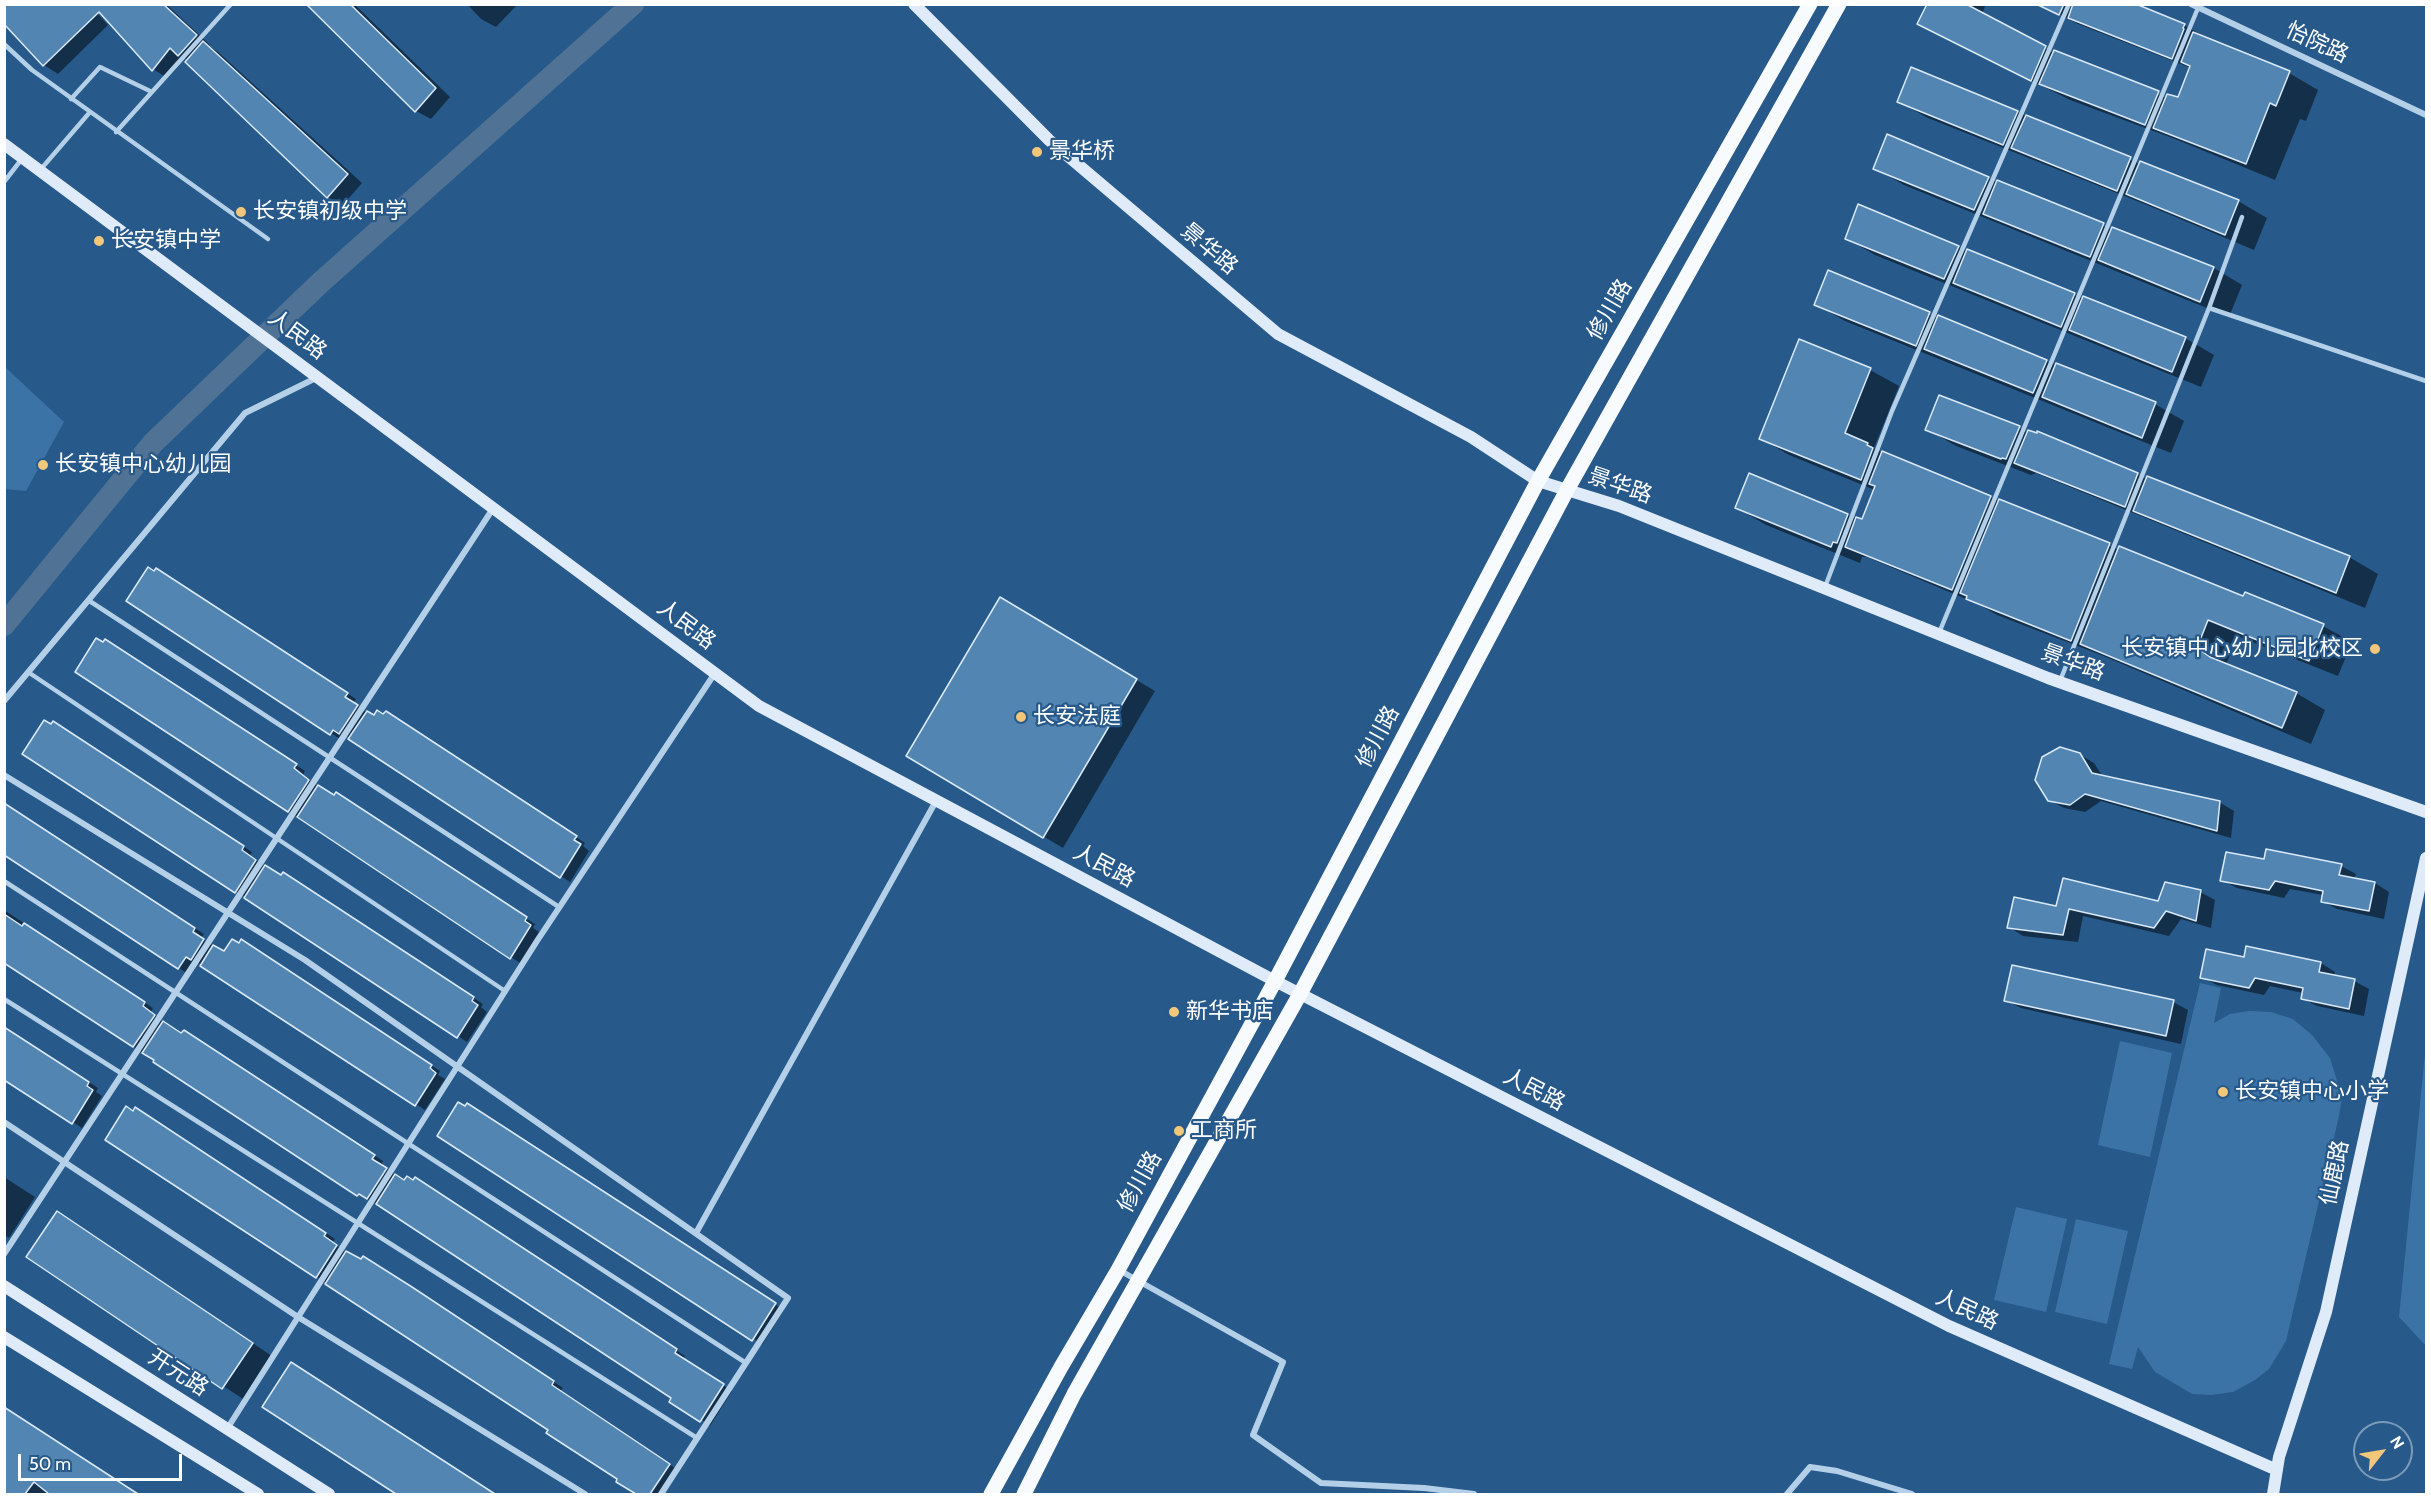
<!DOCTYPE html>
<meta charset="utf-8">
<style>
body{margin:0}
#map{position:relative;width:2431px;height:1499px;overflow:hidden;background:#27598a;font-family:Cabin,sans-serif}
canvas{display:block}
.frame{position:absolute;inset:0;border:6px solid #fff;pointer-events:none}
.north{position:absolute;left:2353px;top:1421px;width:60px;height:60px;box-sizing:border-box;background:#27598a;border:2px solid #7d9bb9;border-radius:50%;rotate:59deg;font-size:16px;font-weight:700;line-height:24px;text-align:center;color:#fff}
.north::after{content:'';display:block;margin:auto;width:21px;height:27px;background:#f2c77a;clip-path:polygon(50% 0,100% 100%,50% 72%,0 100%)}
.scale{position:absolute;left:18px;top:1454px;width:164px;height:27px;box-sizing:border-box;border:3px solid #fff;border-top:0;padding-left:8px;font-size:18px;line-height:21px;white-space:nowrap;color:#fff;-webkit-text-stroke:4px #27598a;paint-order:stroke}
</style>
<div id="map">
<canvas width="2431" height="1499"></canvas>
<div class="frame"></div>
<div class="north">N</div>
<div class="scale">50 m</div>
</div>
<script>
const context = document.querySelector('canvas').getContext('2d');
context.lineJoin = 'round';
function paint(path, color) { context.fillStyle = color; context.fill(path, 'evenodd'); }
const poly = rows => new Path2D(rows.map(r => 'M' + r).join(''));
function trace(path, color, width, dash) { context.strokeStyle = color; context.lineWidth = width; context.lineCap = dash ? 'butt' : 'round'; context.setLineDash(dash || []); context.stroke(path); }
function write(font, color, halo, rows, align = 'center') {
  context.font = font + ' Cabin,"Noto Sans SC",sans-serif'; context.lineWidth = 4.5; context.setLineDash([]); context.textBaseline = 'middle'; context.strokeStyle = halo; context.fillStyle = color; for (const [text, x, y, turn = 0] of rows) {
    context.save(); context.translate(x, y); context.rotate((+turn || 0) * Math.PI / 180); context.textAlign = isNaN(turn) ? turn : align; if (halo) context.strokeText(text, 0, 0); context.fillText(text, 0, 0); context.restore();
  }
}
paint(poly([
 [5,367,64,422,26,491,5,489],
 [2200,983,2221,988,2214,1023,2230,1014,2249,1011,2271,1012,2293,1019,2312,1035,2330,1058,2342,1097,2339,1116,2286,1341,2269,1369,2255,1380,2233,1392,2211,1395,2192,1394,2155,1372,2138,1347,2132,1369,2109,1364],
 [2120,1041,2172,1053,2150,1157,2098,1145],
 [2426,1043,2426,1346,2399,1317],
 [2016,1207,2067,1219,2046,1312,1994,1300],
 [2076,1219,2128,1231,2107,1324,2055,1312]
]), '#3b73a7');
paint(poly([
 [94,4,166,4,210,45,209,46,218,52,362,183,342,206,328,197,187,62,188,60,184,57,167,78,153,69],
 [308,4,354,4,450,97,431,119,416,111],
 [467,4,518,4,496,27,481,19],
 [1929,4,1986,4,1982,14,2054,53,2167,98,2179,99,2191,68,2078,24,2039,4,2132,4,2184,25,2202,35,2201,37,2289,73,2318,90,2306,121,2300,119,2275,180,2175,139,2070,100,1937,33],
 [91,7,108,25,58,74,44,65,4,22],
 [1899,102,2017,112,2140,164,2238,201,2267,218,2254,250,2147,205,1928,118],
 [1875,168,1988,178,2113,230,2214,268,2242,285,2229,317,1904,185],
 [1846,238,1958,247,2084,299,2185,338,2214,355,2201,387,1875,255],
 [1829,272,1939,319,2155,404,2184,421,2171,453,1845,321,1816,304],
 [1870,370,1899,386,1874,448,1885,454,2119,550,2323,626,2352,642,2338,676,2237,636,2226,665,2296,693,2325,710,2311,744,2101,655,1997,615,1980,605,1867,557,1862,557,1860,563,1766,525,1737,508,1847,515,1863,521,1875,490,1789,455,1760,438],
 [2019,428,2028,433,2038,433,2147,479,2349,557,2378,574,2365,608,2036,473,2031,475,1956,446,1927,429],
 [155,573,166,575,356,699,353,703,366,712,375,717,395,718,585,843,583,846,589,851,570,882,350,738,343,734,340,739,331,733],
 [1000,599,1155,691,1063,848,908,756],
 [115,647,305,771,303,775,317,786,334,797,345,799,535,924,533,928,539,932,520,963,289,811],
 [51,726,62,728,252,852,250,856,265,866,282,877,293,879,483,1004,481,1007,487,1012,467,1042,236,891],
 [2079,754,2094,763,2103,777,2219,802,2234,811,2231,838,2101,801,2085,812,2064,808,2049,800],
 [14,810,204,934,201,938,225,953,239,944,250,947,440,1071,438,1075,445,1079,425,1110,196,961,188,974,179,968],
 [2265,861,2341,866,2356,874,2354,879,2375,883,2389,892,2384,919,2337,909,2322,901,2323,895,2290,889,2284,898,2237,888,2222,880],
 [2200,892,2215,900,2211,928,2181,919,2169,936,2083,916,2078,942,2023,936,2009,927,2057,907,2159,903],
 [4,910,153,1008,151,1012,163,1022,313,1115,383,1161,381,1165,405,1181,425,1185,685,1356,683,1359,732,1391,710,1426,674,1398,378,1204,358,1195,4,961],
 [2247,948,2321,963,2335,972,2334,977,2354,981,2369,989,2364,1016,2317,1006,2302,998,2303,993,2270,986,2264,995,2217,985,2202,977,2245,958],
 [2006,1000,2173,1002,2188,1010,2181,1044,2021,1008],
 [4,1027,98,1088,96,1092,102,1096,82,1128,4,1077],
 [466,1108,477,1110,784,1310,762,1345],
 [133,1112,145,1114,264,1192,335,1239,332,1243,346,1252,422,1295,563,1388,560,1391,678,1470,663,1494,640,1494,548,1433,550,1429,107,1140],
 [4,1177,35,1197,9,1238,4,1235],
 [57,1213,272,1356,243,1399,28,1257],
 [310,1375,495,1494,399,1494,264,1407],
 [4,1407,138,1494,9,1494,4,1491]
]), '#0007');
trace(poly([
 [4,625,153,443,320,283,633,4]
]), '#507395', 22);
const building = poly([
 [4,4,163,4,197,35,178,56,170,48,152,71,99,12,43,66,4,24,4,4],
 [306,4,350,4,436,88,415,112,306,4],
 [1927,4,1966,4,2046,46,2031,81,1917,24,1927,4],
 [2036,4,2064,4,2059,15,2036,4],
 [2073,4,2136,4,2185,24,2183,28,2184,29,2172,59,2068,18,2073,4],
 [2193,32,2290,71,2276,106,2270,103,2246,164,2153,128,2167,94,2178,97,2190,66,2181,62,2193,32],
 [203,41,348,174,327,198,185,62,203,41],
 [2054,50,2159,91,2145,125,2039,84,2054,50],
 [1911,67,2018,111,2003,145,1897,102,1911,67],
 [2026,115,2131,157,2117,191,2011,148,2026,115],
 [1887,134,1989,177,1974,210,1873,169,1887,134],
 [2140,161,2239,200,2225,235,2126,194,2140,161],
 [1997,180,2104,223,2090,257,1983,214,1997,180],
 [1858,204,1959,246,1944,279,1845,239,1858,204],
 [2112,227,2214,267,2200,302,2098,260,2112,227],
 [1967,249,2075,293,2061,327,1953,283,1967,249],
 [1828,270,1930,312,1916,346,1814,305,1828,270],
 [2083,296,2186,337,2172,372,2069,330,2083,296],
 [1938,315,2047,360,2033,393,1924,349,1938,315],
 [1799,339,1871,368,1845,433,1868,443,1867,445,1873,448,1861,480,1759,439,1799,339],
 [2056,363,2156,402,2142,438,2042,397,2056,363],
 [1939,395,2020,426,2006,459,2002,458,2001,459,1925,430,1939,395],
 [2028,430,2037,433,2037,431,2138,473,2125,507,2014,463,2028,430],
 [1882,451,1991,496,1952,590,1845,547,1856,517,1862,519,1875,486,1869,484,1882,451],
 [1749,473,1848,514,1837,543,1833,542,1831,547,1735,508,1749,473],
 [2147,476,2350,556,2336,593,2133,511,2147,476],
 [1999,499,2110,543,2071,641,1966,599,1967,596,1960,593,1999,499],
 [2119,546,2243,596,2245,592,2324,624,2309,661,2208,620,2197,648,2210,657,2297,692,2282,728,2080,644,2119,546],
 [148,567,154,571,156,568,348,693,345,697,358,705,339,734,333,730,330,735,126,601,148,567],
 [1000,597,1137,679,1043,838,906,756,1000,597],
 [96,638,103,642,105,639,297,764,294,768,309,780,288,812,75,672,96,638],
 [377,710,383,714,386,711,577,836,574,840,581,844,560,878,348,739,367,711,374,715,377,710],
 [44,720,51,724,53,721,244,846,242,850,256,860,235,893,22,754,44,720],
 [2060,747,2080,753,2092,773,2220,801,2217,831,2085,794,2070,805,2048,801,2035,780,2042,757,2060,747],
 [318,785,334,795,336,792,527,917,525,921,531,925,510,959,297,817,318,785],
 [4,803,195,928,193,932,204,939,191,960,186,957,178,969,4,855,4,803],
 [2266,849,2342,864,2339,875,2375,882,2369,911,2321,902,2323,891,2275,881,2269,890,2220,881,2226,852,2264,859,2266,849],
 [265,865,281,875,283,872,474,997,472,1001,478,1005,457,1038,244,898,265,865],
 [2063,878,2158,901,2165,882,2201,890,2196,921,2166,911,2154,928,2069,909,2063,935,2007,928,2014,897,2056,906,2063,878],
 [4,914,22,926,24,923,145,1002,143,1006,155,1015,133,1047,4,963,4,914],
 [232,939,239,943,241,939,432,1065,430,1068,436,1073,415,1106,200,966,213,945,224,951,232,939],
 [2246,946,2321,962,2319,972,2355,979,2349,1009,2301,999,2303,988,2255,978,2249,988,2200,978,2206,949,2244,957,2246,946],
 [2012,965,2174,1000,2166,1036,2004,1001,2012,965],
 [163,1021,181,1033,184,1030,375,1155,372,1159,387,1168,367,1199,359,1194,357,1196,153,1062,154,1060,142,1053,163,1021],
 [4,1027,89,1082,87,1086,93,1090,72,1124,4,1080,4,1027],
 [458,1102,465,1106,467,1103,776,1303,752,1341,437,1136,458,1102],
 [126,1106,133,1111,135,1107,326,1233,324,1236,337,1245,316,1278,105,1140,126,1106],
 [395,1174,404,1180,407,1176,413,1180,415,1177,677,1349,675,1353,724,1384,700,1422,669,1402,671,1398,376,1204,395,1174],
 [57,1211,253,1343,222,1389,26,1257,57,1211],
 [346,1251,361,1259,363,1256,412,1287,554,1381,552,1385,670,1464,650,1494,636,1494,616,1482,617,1479,546,1433,548,1430,325,1284,346,1251],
 [291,1362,495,1494,396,1494,262,1407,291,1362],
 [4,1407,138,1494,49,1494,34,1482,25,1494,4,1494,4,1407]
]);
paint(building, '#5385b3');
trace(building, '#d9e9f7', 1.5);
trace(poly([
 [4,44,32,70,268,239],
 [71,99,100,67,152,92],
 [116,132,231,4],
 [41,169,90,112],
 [4,182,21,160],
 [2209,308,2426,381],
 [1825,587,1892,411,2069,4],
 [88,600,559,907],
 [1939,633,2198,8],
 [28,672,505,991],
 [2060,681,2209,308,2242,217],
 [4,881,746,1363],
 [4,999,697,1438]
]), '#b4d0e9', 4.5);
trace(poly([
 [2191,4,2426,115],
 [4,701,245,413,318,377],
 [4,775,305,960,788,1298,661,1494],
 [4,1122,298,1317,585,1494],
 [696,1233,936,801],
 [4,1254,494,507],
 [1119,1270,1283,1362,1253,1435,1321,1483,1424,1488,1474,1494],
 [227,1429,537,941,715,673],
 [1787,1494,1810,1467,1837,1471,1912,1494]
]), '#b4d0e9', 6);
trace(poly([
 [914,4,1049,140,1278,334,1471,437,1538,481,1619,506,2048,678,2426,812],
 [4,144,759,706,1275,981,1949,1326,2277,1470],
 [4,1286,329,1494],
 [4,1337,258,1494],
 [2273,1494,2279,1457,2326,1312,2426,858]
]), '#dfebf8', 12);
trace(poly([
 [991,1494,1061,1367,1118,1270,1275,981,1538,481,1810,4],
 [1024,1494,1074,1394,1300,994,1567,490,1839,4]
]), '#f8fbfe', 15);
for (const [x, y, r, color] of [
 [1037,152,6,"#f2c77a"],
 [241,212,6,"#f2c77a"],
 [99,241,6,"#f2c77a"],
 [43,465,6,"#f2c77a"],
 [2375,649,6,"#f2c77a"],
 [1021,717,6,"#f2c77a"],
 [1174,1012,6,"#f2c77a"],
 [2223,1092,6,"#f2c77a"],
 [1179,1131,6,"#f2c77a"]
]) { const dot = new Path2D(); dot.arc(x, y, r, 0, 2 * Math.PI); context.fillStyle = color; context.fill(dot); trace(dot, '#27598a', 2); }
write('22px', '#fff', '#27598a', [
 ["怡院路",2317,43,25],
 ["景华路",1209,249,40],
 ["修川路",1610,310,-60],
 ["人民路",297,335,37],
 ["景华路",1620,486,19],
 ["人民路",686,625,37],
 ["景华路",2073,663,20],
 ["修川路",1378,737,-62],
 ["人民路",1104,866,28],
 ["人民路",1534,1090,27],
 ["仙鹿路",2335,1173,-78],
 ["修川路",1140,1182,-61],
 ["人民路",1967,1310,25],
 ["开元路",178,1373,33]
]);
write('22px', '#fff', '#27598a', [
 ["景华桥",1049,152],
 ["长安镇初级中学",253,212],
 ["长安镇中学",111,241],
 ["长安镇中心幼儿园",55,465],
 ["长安镇中心幼儿园北校区",2363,649,"right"],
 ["长安法庭",1033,717],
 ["新华书店",1186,1012],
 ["长安镇中心小学",2235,1092],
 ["工商所",1191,1131]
], 'left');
</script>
